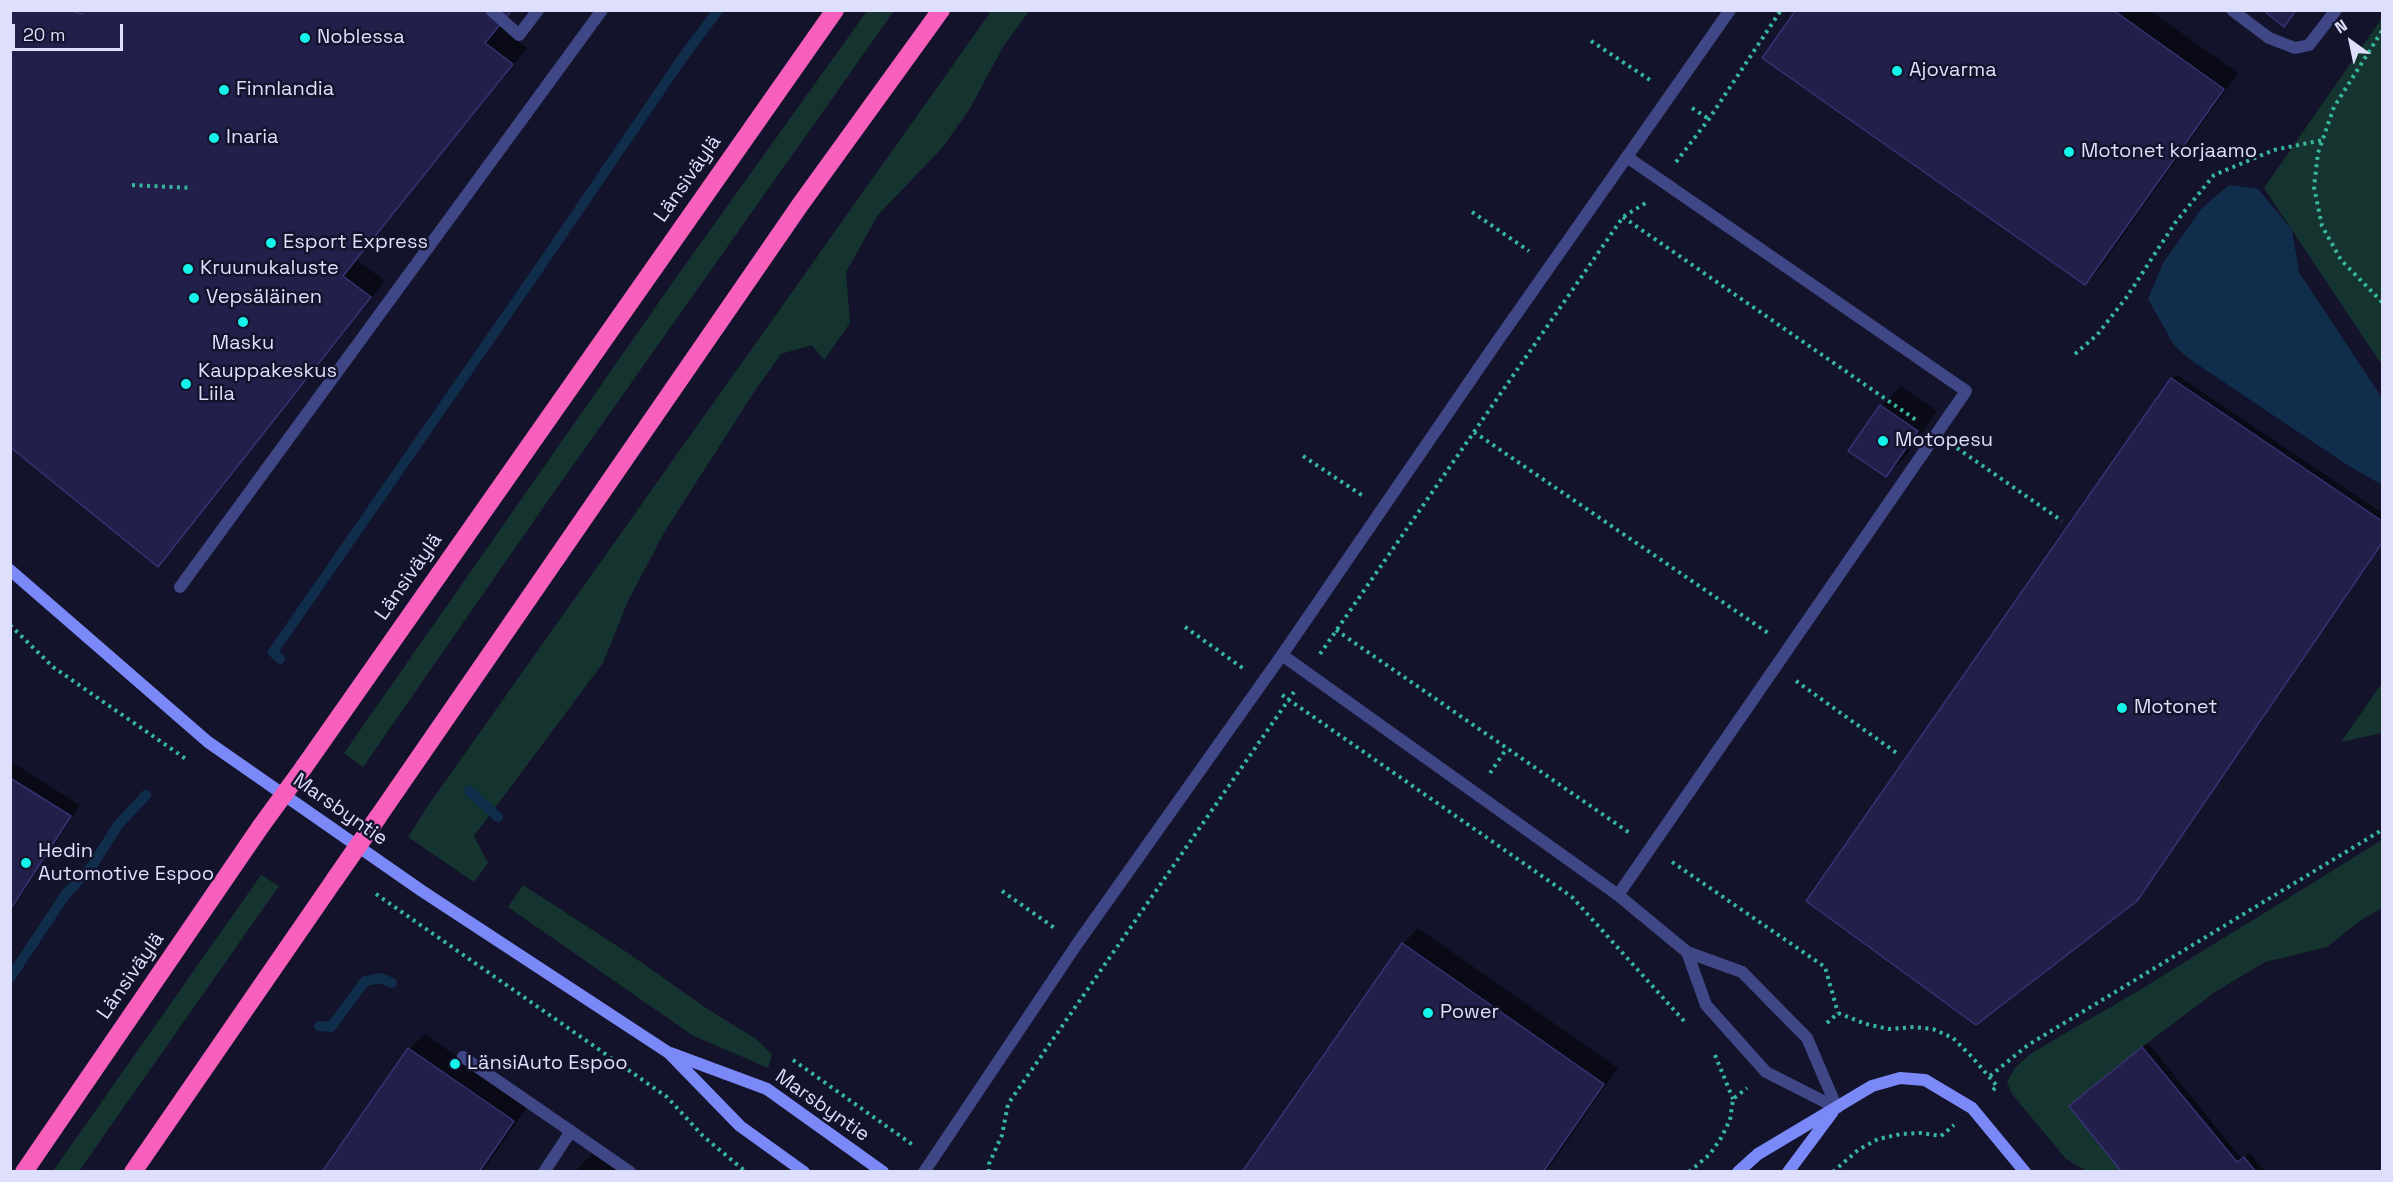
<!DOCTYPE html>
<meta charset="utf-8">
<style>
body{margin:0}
#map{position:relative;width:2393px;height:1182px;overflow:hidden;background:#13132b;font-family:"Space Grotesk",sans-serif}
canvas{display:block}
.frame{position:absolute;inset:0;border:12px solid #dedffd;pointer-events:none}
.north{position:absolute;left:2321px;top:12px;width:60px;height:60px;-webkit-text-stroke:4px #13132b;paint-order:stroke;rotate:327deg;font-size:16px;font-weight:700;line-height:24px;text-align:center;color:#dedffd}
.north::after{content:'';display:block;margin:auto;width:21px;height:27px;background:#dedffd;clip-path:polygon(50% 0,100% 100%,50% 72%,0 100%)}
.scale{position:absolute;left:12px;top:24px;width:111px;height:27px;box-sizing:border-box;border:3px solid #dedffd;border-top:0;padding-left:8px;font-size:18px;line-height:21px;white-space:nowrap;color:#dedffd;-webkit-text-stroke:4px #13132b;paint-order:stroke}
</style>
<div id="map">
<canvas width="2393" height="1182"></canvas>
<div class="frame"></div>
<div class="north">N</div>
<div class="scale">20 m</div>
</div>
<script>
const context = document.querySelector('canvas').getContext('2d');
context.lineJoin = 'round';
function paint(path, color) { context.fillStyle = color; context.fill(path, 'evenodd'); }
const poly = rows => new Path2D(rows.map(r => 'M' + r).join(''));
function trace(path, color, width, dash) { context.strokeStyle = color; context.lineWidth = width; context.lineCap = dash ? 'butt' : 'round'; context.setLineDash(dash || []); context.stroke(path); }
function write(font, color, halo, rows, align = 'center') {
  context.font = font + ' "Space Grotesk",sans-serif'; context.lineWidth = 5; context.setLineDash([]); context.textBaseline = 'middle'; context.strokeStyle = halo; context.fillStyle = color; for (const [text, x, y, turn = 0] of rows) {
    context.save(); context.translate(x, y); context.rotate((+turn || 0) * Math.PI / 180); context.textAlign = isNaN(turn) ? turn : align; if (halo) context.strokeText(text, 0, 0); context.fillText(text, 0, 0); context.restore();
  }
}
paint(poly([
 [992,10,1029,11,1003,47,969,110,942,148,878,215,846,272,850,323,824,360,812,345,781,354,756,389,665,531,628,601,603,663,474,836,488,863,474,882,408,837,429,804],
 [867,11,894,11,547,502,363,767,344,753,673,282],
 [2382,18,2382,365,2264,188],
 [2382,683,2382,733,2341,742],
 [2382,840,2382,908,2361,920,2327,947,2265,962,2215,992,2142,1047,2070,1106,2122,1171,2087,1171,2066,1159,2012,1094,2007,1082,2015,1068,2030,1054,2143,988],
 [261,875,279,886,79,1171,53,1171],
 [523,885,625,951,709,1010,756,1039,772,1055,768,1068,692,1035,508,907]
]), '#16342f');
paint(poly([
 [2229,185,2258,189,2292,230,2299,272,2382,398,2382,485,2349,466,2188,358,2174,345,2148,299,2163,263,2201,209]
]), '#102e4c');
paint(poly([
 [10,10,513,10,500,27,527,48,357,260,385,281,173,549,158,565],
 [1798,10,2149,10,2238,73,2100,268,2085,284],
 [2177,375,2382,513,2382,543,2142,894,2172,379],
 [1901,386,1937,411,1906,456,1886,475,1881,406],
 [10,761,80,805,10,913],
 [1418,928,1618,1068,1546,1172,1244,1172,1403,944],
 [425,1034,528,1106,482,1172,324,1172,409,1049],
 [2148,1043,2242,1159,2250,1153,2265,1172,2124,1172,2076,1102],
 [593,1152,621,1172,575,1172]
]), '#0007');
trace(poly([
 [280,659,273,652,542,264,681,60,718,10],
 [469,791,498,817],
 [10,978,65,895,92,866,118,825,146,795],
 [319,1026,331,1027,365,981,381,978,392,983]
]), '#102e4c', 10);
const building = poly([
 [10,10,67,10,82,14,83,10,512,10,485,43,513,64,343,276,371,297,158,567,10,447,10,10],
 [1796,10,2113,10,2224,89,2085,285,1762,58,1796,10],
 [2263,10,2296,10,2284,27,2263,10],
 [2171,378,2382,521,2382,543,2137,901,1976,1025,1806,901,2171,378],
 [1880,405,1918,431,1886,477,1848,451,1880,405],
 [10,778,71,816,10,910,10,778],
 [1402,943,1604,1084,1543,1172,1242,1172,1402,943],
 [2142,1047,2237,1162,2244,1157,2256,1172,2122,1172,2069,1106,2142,1047],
 [408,1048,514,1121,479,1172,322,1172,408,1048]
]);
paint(building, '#221f4b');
trace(building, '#373375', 1.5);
trace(poly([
 [2382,31,2334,107,2318,153,2314,187,2322,226,2341,260,2382,302],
 [1591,41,1650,80],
 [1692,108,1709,119],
 [1676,162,1709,119,1781,10],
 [132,185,192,188],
 [1472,212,1529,251],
 [1623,217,1916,420],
 [2075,354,2097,335,2126,298,2175,223,2214,175,2274,150,2323,140],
 [1474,432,1768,633],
 [1957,448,2062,521],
 [1303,456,1363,496],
 [10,625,53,667,186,759],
 [1185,627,1244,669],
 [1336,630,1631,834],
 [1320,654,1623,217,1647,202],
 [1796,681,1898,754],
 [1282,695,1572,897,1684,1021],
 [1490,773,1507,748],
 [1672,862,1825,967,1838,1013],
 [1002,891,1056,929],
 [376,894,667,1097,703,1136,746,1172],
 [1827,1023,1838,1013,1866,1024,1889,1029,1914,1027,1933,1029,1953,1038,1972,1057,1997,1086,1991,1092],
 [1715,1055,1733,1099],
 [793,1060,913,1145],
 [1990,1076,2028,1045,2382,830],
 [989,1172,989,1164,1002,1135,1008,1104,1294,692],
 [1689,1172,1710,1154,1721,1138,1730,1120,1733,1099,1747,1088],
 [1833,1172,1858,1150,1878,1139,1901,1134,1921,1133,1941,1136,1954,1125]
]), '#37b89e', 4, [3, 4.5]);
trace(poly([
 [491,10,519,35,538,10],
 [2232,10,2269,38,2295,48,2309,45,2336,10],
 [180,587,602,10],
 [1282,655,1618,895,1687,952,1742,972,1807,1038,1837,1108],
 [1618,895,1966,391,1627,157],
 [1687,952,1706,1005,1766,1072,1837,1108],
 [463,1057,630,1172],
 [544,1172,571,1131],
 [924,1172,1077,944,1282,655,1494,346,1730,10]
]), '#404787', 12);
trace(poly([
 [10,570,208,742,422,891,669,1053,740,1126,804,1172],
 [670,1053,767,1089,883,1172],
 [1738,1172,1758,1154,1872,1086,1900,1078,1925,1080,1972,1108,2025,1172],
 [1788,1172,1832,1113]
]), '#7a88f8', 12);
trace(poly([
 [304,767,835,10],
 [378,817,800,205,941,10],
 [24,1172,261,826],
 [133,1172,335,879]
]), '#f75fbd', 18);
trace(poly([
 [261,826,304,767],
 [335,879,378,817]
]), '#f75fbd', 18);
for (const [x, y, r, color] of [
 [305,38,6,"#14f4eb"],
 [1897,71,6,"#14f4eb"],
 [224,90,6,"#14f4eb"],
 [214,138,6,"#14f4eb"],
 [2069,152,6,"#14f4eb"],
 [271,243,6,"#14f4eb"],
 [188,269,6,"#14f4eb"],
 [194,298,6,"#14f4eb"],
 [243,322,6,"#14f4eb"],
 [186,384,6,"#14f4eb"],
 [1883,441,6,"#14f4eb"],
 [2122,708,6,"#14f4eb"],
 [26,863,6,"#14f4eb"],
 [1428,1013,6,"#14f4eb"],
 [455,1064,6,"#14f4eb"]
]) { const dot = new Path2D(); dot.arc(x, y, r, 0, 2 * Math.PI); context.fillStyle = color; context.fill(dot); trace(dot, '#13132b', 2); }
write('20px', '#dedffd', '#13132b', [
 ["Noblessa",317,38],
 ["Ajovarma",1909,71],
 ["Finnlandia",236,90],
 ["Inaria",226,138],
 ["Motonet korjaamo",2081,152],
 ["Esport Express",283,243],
 ["Kruunukaluste",200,269],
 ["Vepsäläinen",206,298],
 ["Masku",243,344,"center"],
 ["Kauppakeskus",198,372],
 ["Liila",198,395],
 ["Motopesu",1895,441],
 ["Motonet",2134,708],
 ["Hedin",38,852],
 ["Automotive Espoo",38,875],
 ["Power",1440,1013],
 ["LänsiAuto Espoo",467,1064]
], 'left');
write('20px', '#dedffd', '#13132b', [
 ["Länsiväylä",688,179,-55],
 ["Länsiväylä",409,577,-55],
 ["Marsbyntie",340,810,35],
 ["Länsiväylä",131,976,-55],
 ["Marsbyntie",822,1106,35]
]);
</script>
